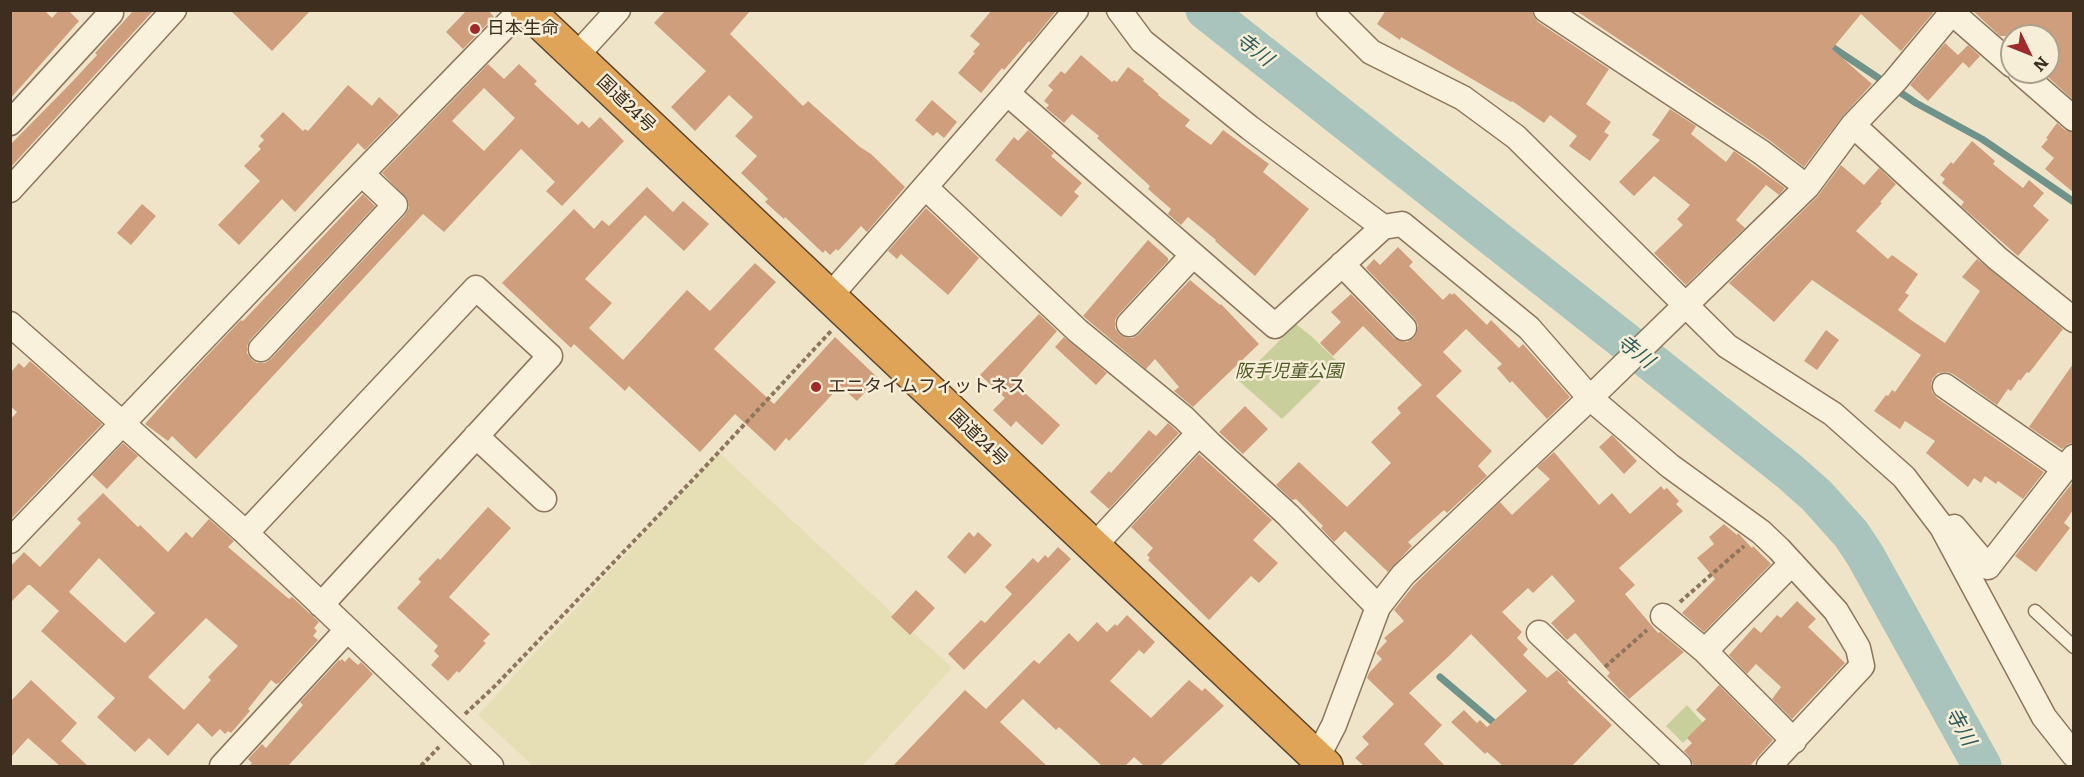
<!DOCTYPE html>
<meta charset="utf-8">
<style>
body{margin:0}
#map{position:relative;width:2084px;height:777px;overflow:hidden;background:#f0e4c8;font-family:Literata,serif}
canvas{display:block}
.frame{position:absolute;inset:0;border:12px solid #3d2e20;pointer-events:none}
.north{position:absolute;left:2000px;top:24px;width:60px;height:60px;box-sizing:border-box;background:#f7eed8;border:2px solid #ada18e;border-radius:50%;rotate:133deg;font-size:16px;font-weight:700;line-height:24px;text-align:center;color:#3d2e20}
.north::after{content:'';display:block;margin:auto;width:21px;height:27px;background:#9e2a2b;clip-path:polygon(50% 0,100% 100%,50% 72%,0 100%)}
</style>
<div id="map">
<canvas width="2084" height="777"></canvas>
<div class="frame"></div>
<div class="north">N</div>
</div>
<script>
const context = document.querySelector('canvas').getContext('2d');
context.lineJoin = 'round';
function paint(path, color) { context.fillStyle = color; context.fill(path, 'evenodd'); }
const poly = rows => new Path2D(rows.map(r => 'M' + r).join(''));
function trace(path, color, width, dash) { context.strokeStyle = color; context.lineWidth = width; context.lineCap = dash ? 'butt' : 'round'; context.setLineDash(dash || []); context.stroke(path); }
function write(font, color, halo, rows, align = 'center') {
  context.font = font + ' Literata,"Noto Sans JP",serif'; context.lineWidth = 5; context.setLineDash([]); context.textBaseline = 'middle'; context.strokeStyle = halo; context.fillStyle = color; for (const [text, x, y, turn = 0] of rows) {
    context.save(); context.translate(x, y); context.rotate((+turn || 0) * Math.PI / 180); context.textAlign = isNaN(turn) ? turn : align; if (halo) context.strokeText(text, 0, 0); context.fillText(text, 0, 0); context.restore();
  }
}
paint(poly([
 [719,453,952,668,862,766,533,766,478,715]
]), '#e6deb5');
paint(poly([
 [1296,324,1311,336,1339,363,1282,419,1239,381],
 [1687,705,1703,723,1683,743,1666,726]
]), '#c9cf9b');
trace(poly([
 [1826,43,1916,103,1982,139,2074,202],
 [1440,677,1500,728]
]), '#6f938a', 7);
trace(poly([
 [1205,10,1650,361,1790,472,1817,496,1851,534,1865,555,1982,766]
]), '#a9c4bc', 39);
paint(poly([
 [10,10,44,10,52,18,59,10,68,10,79,21,10,99],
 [134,10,154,10,10,168,10,145,70,84,97,55,95,53],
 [230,10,311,10,272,51],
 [467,10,488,10,494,17,463,49,446,32],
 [666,10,751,10,730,34,803,106,808,101,860,147,871,154,905,187,867,232,861,226,838,251,836,249,830,255,825,250,823,253,785,217,784,219,765,202,768,199,741,173,757,156,735,136,753,117,729,95,695,131,671,107,706,71,654,23],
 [992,10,1057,10,1030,43,1029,41,1004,70,1002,68,981,93,958,73,975,53,973,52,980,44,970,36],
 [1386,10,1532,10,1534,17,1538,22,1609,69,1586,104,1611,122,1604,132,1609,135,1590,161,1569,146,1577,136,1550,115,1544,123,1512,101,1511,102,1401,37,1400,40,1377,24],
 [1575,10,1933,10,1933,13,1901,51,1861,14,1832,49,1872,84,1842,117,1804,167,1769,140],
 [1972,10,2073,10,2073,100,2048,77,2048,36,2000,36],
 [1945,43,1958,55,1968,45,1980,56,1969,68,1963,62,1928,101,1910,85],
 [1081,55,1112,82,1114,80,1117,82,1128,67,1144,79,1143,81,1159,94,1158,95,1190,120,1185,126,1211,145,1223,130,1269,164,1263,172,1309,209,1255,276,1215,241,1216,240,1188,217,1181,225,1168,214,1171,209,1148,189,1150,186,1097,138,1099,136,1072,114,1064,123,1046,108,1049,105,1044,101,1053,90,1048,86,1061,71,1065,74],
 [488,64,504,79,519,64,537,81,534,84,578,125,582,121,589,128,600,117,624,141,562,206,546,191,555,182,521,149,444,232,423,214,196,459,172,436,168,441,145,424,186,378,241,320,243,321,363,194,375,206,250,340,247,346,247,353,252,360,257,363,265,363,271,359,405,215,409,208,408,200,382,173],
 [484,88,515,118,484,151,452,121],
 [348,85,372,106,379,97,399,115,365,150,358,143,295,212,282,199,239,245,218,225,260,181,244,166,261,149,258,146,264,140,260,136,283,112,303,131,305,129,308,131],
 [932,100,957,122,944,138,937,132,933,136,915,120],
 [1670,109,1696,126,1691,134,1726,162,1734,151,1785,188,1779,195,1766,185,1736,220,1745,228,1686,285,1654,253,1683,225,1677,219,1690,205,1654,176,1634,196,1619,182,1660,140,1652,135],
 [2057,123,2065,130,2073,133,2073,192,2045,169,2054,158,2041,147,2048,139,2046,138],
 [1028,130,1054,153,1051,156,1082,183,1074,192,1079,196,1061,217,995,160,1014,137,1018,141],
 [1972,141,1995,161,1993,164,2023,188,2029,180,2044,193,2033,206,2049,220,2018,256,1961,206,1964,202,1942,183,1945,179,1940,175,1951,162,1953,164],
 [1841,165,1864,185,1879,168,1896,184,1880,202,1882,203,1856,231,1888,259,1892,255,1918,274,1905,293,1909,295,1898,310,1911,320,1945,343,1980,291,1962,277,1977,259,2063,329,2029,373,2027,372,2020,381,2019,379,2011,391,2008,389,1997,405,1953,374,1947,372,1938,373,1933,378,1931,384,1932,392,1937,398,2044,472,2023,499,1998,481,1996,484,1985,476,1981,483,1974,478,1968,487,1926,453,1935,441,1905,421,1900,429,1874,411,1886,395,1888,396,1892,390,1895,392,1921,355,1812,280,1774,322,1729,283,1817,197],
 [647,187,673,212,683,201,709,224,684,251,645,215,585,279,612,303,589,328,623,360,687,290,710,311,755,263,776,282,714,349,774,404,835,337,878,378,857,401,840,386,789,441,786,438,775,451,735,414,700,452,629,386,625,391,574,344,571,348,502,283,574,209,594,229,602,220,609,226],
 [142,204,156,216,131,245,117,233],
 [926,208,979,258,948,295,901,254,897,259,888,251],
 [1148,240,1168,258,1168,261,1118,315,1115,320,1115,328,1119,334,1126,338,1133,338,1139,334,1190,280,1220,305,1221,304,1259,344,1193,407,1174,391,1179,387,1155,359,1146,369,1083,316],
 [1398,247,1413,262,1409,266,1443,300,1450,293,1452,295,1454,293,1487,325,1491,320,1519,348,1523,344,1570,397,1547,419,1512,381,1510,383,1497,368,1502,364,1466,329,1443,352,1462,371,1436,396,1492,451,1478,466,1487,476,1447,513,1444,510,1408,542,1412,546,1388,572,1345,531,1334,542,1321,528,1323,526,1296,499,1292,500,1276,485,1299,462,1347,507,1391,463,1371,442,1401,413,1397,408,1422,385,1363,326,1333,356,1320,343,1341,322,1331,312,1351,294,1394,338,1400,341,1407,342,1414,338,1417,332,1418,325,1415,319,1366,268,1374,259,1380,265],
 [1039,314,1057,331,1013,382,1060,425,1042,445,1016,421,1011,427,993,410,1005,398,980,375],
 [1826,330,1839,340,1817,370,1804,361],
 [1064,337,1107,373,1096,385,1055,347],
 [30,361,102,424,10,520,10,420,17,412,10,406,10,373,19,363,24,368],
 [2073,364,2073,443,2068,444,2062,449,2029,427],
 [1245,406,1268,429,1243,454,1219,432],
 [1168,423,1179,433,1109,509,1090,492,1109,471,1111,473,1149,430,1156,436],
 [1612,435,1637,461,1624,474,1599,447],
 [123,443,138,456,107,489,92,475],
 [1554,452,1599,505,1612,493,1630,514,1661,486,1664,490,1667,488,1679,501,1676,504,1683,511,1619,568,1635,585,1625,594,1658,633,1660,632,1684,652,1629,699,1607,676,1610,673,1577,635,1575,633,1567,640,1551,623,1575,601,1552,575,1533,593,1528,588,1502,612,1522,632,1517,638,1528,649,1523,655,1547,678,1557,670,1569,681,1567,682,1612,725,1572,766,1503,766,1487,752,1485,754,1451,722,1464,710,1477,723,1480,720,1487,727,1527,691,1471,634,1449,656,1409,693,1442,725,1424,744,1445,766,1364,766,1355,758,1369,744,1362,737,1394,704,1367,678,1369,673,1382,659,1376,653,1387,641,1384,638,1404,621,1394,610,1414,585,1500,502,1512,515,1550,479,1537,467],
 [1199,454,1272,520,1253,540,1278,563,1259,583,1251,576,1209,620,1148,560,1150,558,1147,555,1153,548,1131,527],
 [2073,482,2073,510,2064,523,2070,528,2036,572,2015,556],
 [103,493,138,527,140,525,168,552,186,532,192,538,209,519,234,541,228,547,289,599,292,597,319,622,314,628,317,631,313,636,318,640,279,683,276,684,271,680,248,709,250,711,231,733,228,731,225,734,220,729,212,737,198,723,168,756,149,738,135,752,97,717,115,698,41,631,59,611,30,585,28,585,10,603,10,567,24,552,40,567,81,523,77,519],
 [99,558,155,613,125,643,69,592],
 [206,618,238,646,208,677,211,680,184,710,148,677],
 [488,507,511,528,449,597,490,634,483,641,486,643,459,673,457,671,448,681,431,665,439,656,434,651,438,646,397,608,421,582,418,579,438,558,440,560],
 [1724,524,1737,535,1738,533,1752,548,1753,546,1771,564,1704,632,1682,613,1715,579,1697,558,1714,544,1709,537],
 [969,532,974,537,978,532,992,545,965,574,947,557],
 [1058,547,1071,559,964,670,948,654,981,620,985,623,1012,594,1005,587,1033,558,1038,563,1045,555,1048,558],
 [916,590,935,608,910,635,891,617],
 [1797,601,1816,619,1808,627,1845,663,1792,719,1772,699,1781,687,1756,664,1747,674,1729,655,1754,627,1761,633,1777,615,1781,618],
 [1127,615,1155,642,1144,654,1139,650,1110,681,1151,718,1189,680,1202,691,1205,688,1224,706,1160,766,1144,766,1134,757,1125,766,1102,766,1059,727,1056,730,1023,699,1000,722,1047,766,893,766,965,690,986,709,1034,660,1039,664,1069,633,1078,642,1097,622,1107,632,1115,624,1117,626],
 [349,657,358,665,361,662,373,674,288,766,249,766,252,763,248,759,262,744,266,748,303,705,300,702,339,660,340,661,342,659,345,662],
 [31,680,77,723,61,741,88,766,60,766,28,738,10,758,10,702],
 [1719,685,1773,740,1750,766,1694,766,1689,756,1684,751,1692,743,1687,738,1706,719,1696,710]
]), '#cf9f7d');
const lane = poly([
 [2035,611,2074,647]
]);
const street = poly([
 [1329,10,1371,52,1463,98,1516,137,1727,346,1833,414,1904,477,1942,527,2044,717,2074,755],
 [1546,10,1761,152,1807,187],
 [1949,10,2012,65],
 [576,56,618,10],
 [2020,72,2074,119],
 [1007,93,1076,10],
 [10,123,111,13,108,10],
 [1853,125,1997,258,2074,320],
 [925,187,1078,331,1184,418,1210,444,1288,515,1378,607],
 [10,190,174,10],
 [1383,227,1402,224,1529,328,1590,398,1670,466,1761,532,1779,549,1836,611,1858,648,1862,666,1769,766],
 [1342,264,1404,328],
 [829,297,1007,93,1275,326,1383,227,1250,128,1142,41,1119,10],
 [10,324,246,533,491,766],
 [1129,324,1193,255],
 [261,349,395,205,362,174],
 [1945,386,2065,469],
 [476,436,544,499],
 [1954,527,1988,567,2074,457],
 [246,533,476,288,550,356,321,605],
 [10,541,337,199,521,10],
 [1093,547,1199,433],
 [1663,616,1705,651,1794,741],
 [1539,633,1679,766],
 [1705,651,1792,563],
 [1317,758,1334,725,1378,607,1403,575,1590,398,1807,187,1853,125,1895,81,1954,10],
 [222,766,347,630]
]);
const highway = poly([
 [527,10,1326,766]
]);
trace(lane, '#8d765c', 15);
trace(street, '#8d765c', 27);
trace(highway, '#5b4430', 36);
trace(poly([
 [1680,602,1744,546],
 [1605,667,1647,630],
 [465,714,496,685,703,469,831,331],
 [421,766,439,747]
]), '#8d765c', 4, [4.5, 3]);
trace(lane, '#faf1dc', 12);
trace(street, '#faf1dc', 24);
trace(highway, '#e0a458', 33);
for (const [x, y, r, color] of [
 [475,29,6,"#9e2a2b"],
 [816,387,6,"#9e2a2b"]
]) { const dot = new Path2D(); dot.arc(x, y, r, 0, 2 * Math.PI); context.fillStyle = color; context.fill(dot); trace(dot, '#f7eed8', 2); }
write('18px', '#3d2e20', '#f7eed8', [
 ["日本生命",487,29],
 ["エニタイムフィットネス",828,387]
], 'left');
write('18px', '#3d2e20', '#f7eed8', [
 ["国道24号",626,104,44],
 ["国道24号",978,438,44]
]);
write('italic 18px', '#4d5a26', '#f7eed8', [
 ["阪手児童公園",1289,372]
]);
write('italic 20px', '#2f5d5a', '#f7eed8', [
 ["寺川",1254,50,38],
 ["寺川",1635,352,38],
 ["寺川",1960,727,61]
]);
</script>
